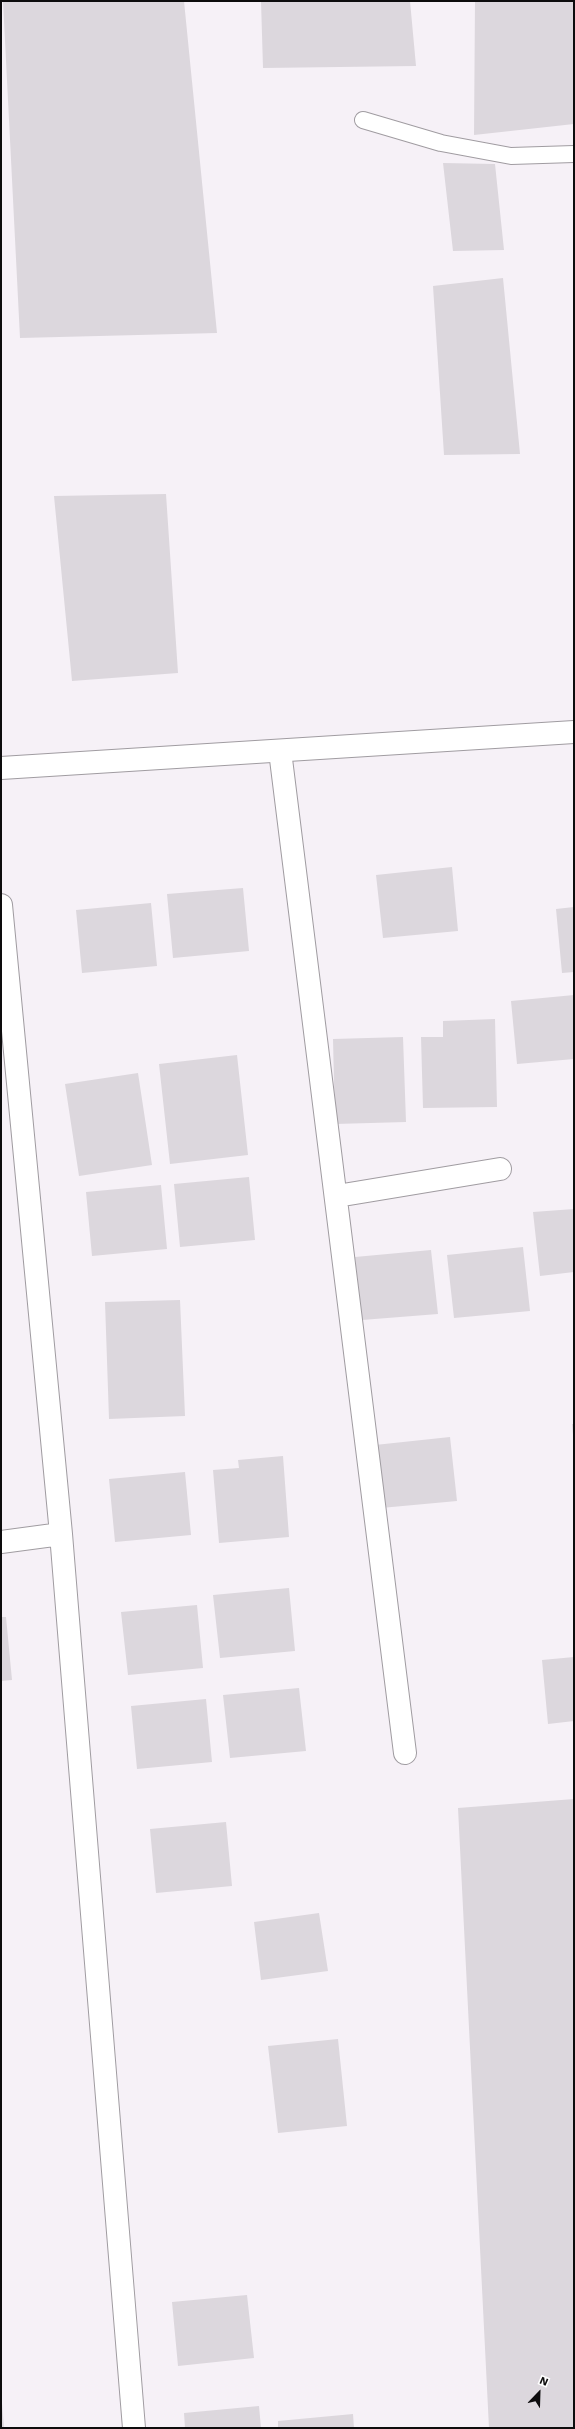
<!DOCTYPE html>
<style>
body{margin:0}
#map{position:relative;width:575px;height:2429px;overflow:hidden;background:#f6f1f7;font-family:"Work Sans",sans-serif}
canvas{display:block}
.frame{position:absolute;inset:0;border:2px solid #0d0c0d;pointer-events:none}
.north{position:absolute;left:519px;top:2373px;width:40px;height:40px;-webkit-text-stroke:3px #fff;paint-order:stroke;rotate:23deg;font-size:11px;font-weight:700;line-height:16px;text-align:center;color:#0d0c0d}
.north::after{content:'';display:block;margin:auto;width:14px;height:18px;background:#0d0c0d;clip-path:polygon(50% 0,100% 100%,50% 72%,0 100%)}
</style>
<div id="map">
<canvas width="575" height="2429"></canvas>
<div class="frame"></div>
<div class="north">N</div>
</div>
<script>
const c = document.querySelector('canvas').getContext('2d');
c.lineJoin = 'round';
function paint(path, color) { c.fillStyle = color; c.fill(path, 'evenodd'); }
const poly = rows => new Path2D(rows.map(r => 'M' + r).join(''));
function stroke(path, color, width, dash) { c.strokeStyle = color; c.lineWidth = width; c.lineCap = dash ? 'butt' : 'round'; c.setLineDash(dash || []); c.stroke(path); }
paint(poly([
 [3,1,184,1,217,333,20,338],
 [261,1,410,1,416,66,263,68],
 [475,1,574,1,574,124,474,135],
 [443,163,495,164,504,250,453,251],
 [503,278,520,454,444,455,433,286],
 [166,494,178,673,72,681,54,496],
 [452,867,458,931,383,938,376,875],
 [243,888,249,951,173,958,167,894],
 [151,903,157,966,82,973,76,910],
 [574,907,574,972,562,973,556,909],
 [574,995,574,1059,517,1064,511,1001],
 [495,1019,497,1107,423,1108,421,1037,443,1037,443,1021],
 [403,1037,406,1122,335,1124,333,1039],
 [237,1055,248,1155,170,1164,159,1064],
 [138,1073,152,1165,79,1176,65,1084],
 [249,1177,255,1240,180,1247,174,1184],
 [161,1185,167,1249,92,1256,86,1192],
 [574,1209,574,1272,540,1276,533,1212],
 [523,1247,530,1311,454,1318,447,1255],
 [431,1250,438,1314,362,1320,355,1257],
 [180,1300,185,1416,109,1419,105,1302],
 [572,1424,574,1424,574,1435,573,1435],
 [450,1437,457,1501,381,1508,375,1445],
 [283,1456,289,1537,219,1543,213,1470,239,1468,238,1460],
 [185,1472,191,1535,115,1542,109,1479],
 [289,1588,295,1651,220,1658,213,1595],
 [197,1605,203,1668,128,1675,121,1612],
 [1,1617,6,1617,12,1680,1,1681],
 [574,1657,574,1721,548,1724,542,1660],
 [299,1688,306,1751,230,1758,223,1695],
 [206,1699,212,1762,137,1769,131,1706],
 [574,1799,574,2428,489,2428,458,1808],
 [226,1822,232,1886,156,1893,150,1829],
 [319,1913,328,1971,261,1980,254,1922],
 [338,2039,347,2126,278,2133,268,2046],
 [247,2295,254,2358,178,2366,172,2302],
 [1,2403,2,2403,4,2428,1,2428],
 [259,2406,261,2428,185,2428,184,2413],
 [353,2414,354,2428,278,2428,278,2421]
]), '#dcd7dd');
const lane = poly([
 [363,120,441,143,511,156,574,154]
]);
const street = poly([
 [280,751,405,1753],
 [1,905,61,1534,134,2428],
 [337,1196,500,1169],
 [1,1542,61,1534]
]);
const secondary = poly([
 [1,768,574,732]
]);
stroke(lane, '#a09ca1', 18);
stroke(street, '#a09ca1', 24);
stroke(secondary, '#a09ca1', 24);
stroke(lane, '#fff', 16);
stroke(street, '#fff', 22);
stroke(secondary, '#fff', 22);
</script>
